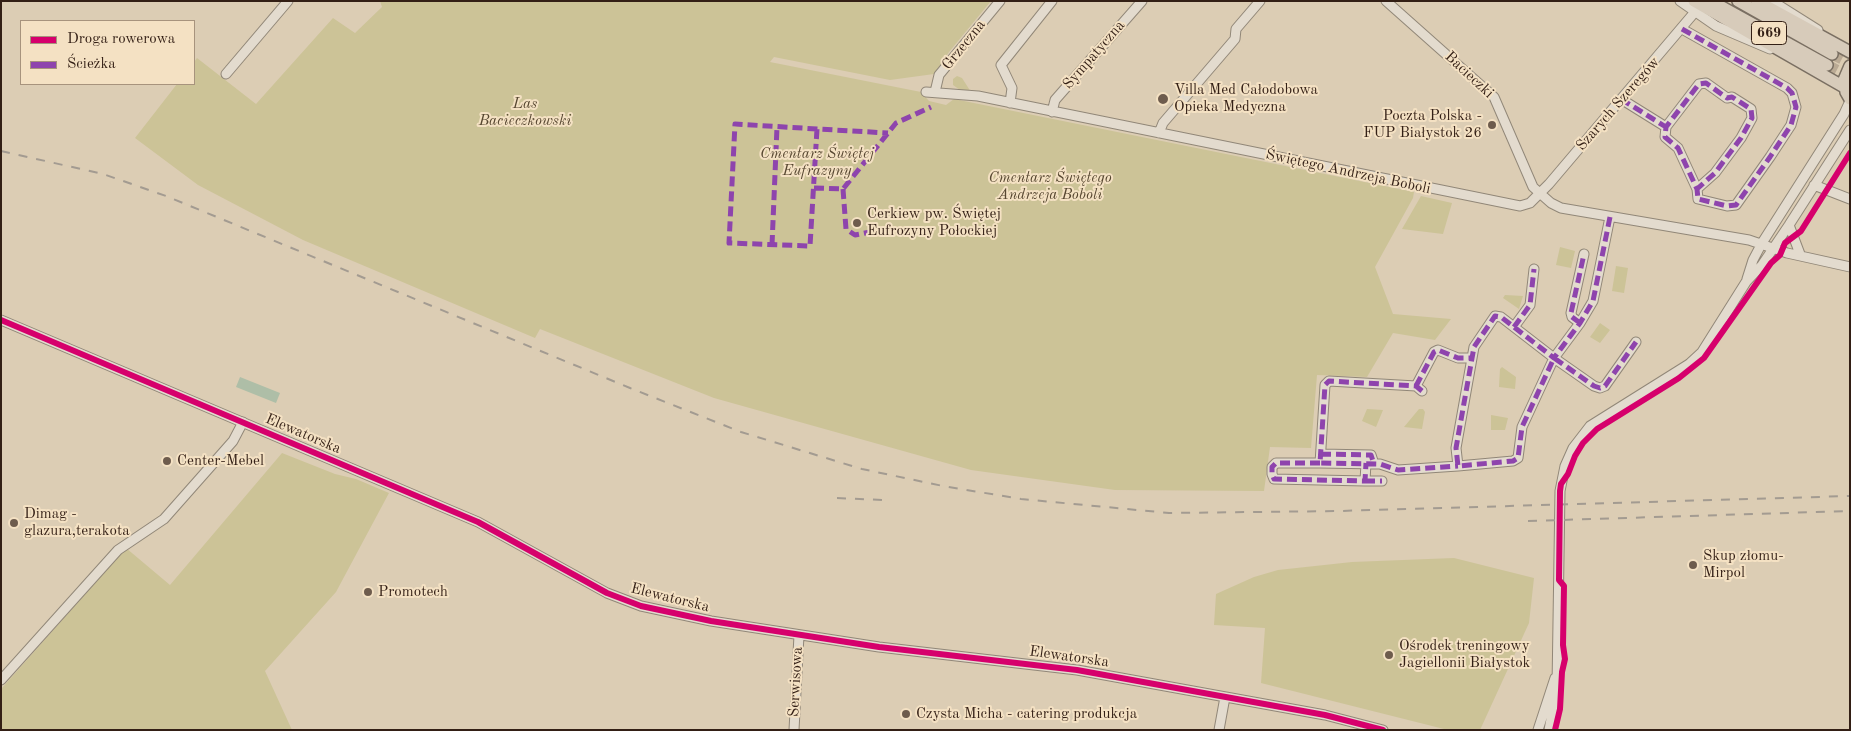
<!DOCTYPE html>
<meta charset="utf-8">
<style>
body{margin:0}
#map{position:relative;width:1851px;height:731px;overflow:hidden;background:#dccdb4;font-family:"Old Standard TT",serif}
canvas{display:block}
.frame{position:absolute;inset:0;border:2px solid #331f15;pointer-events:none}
.legend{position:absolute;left:20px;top:20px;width:175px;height:65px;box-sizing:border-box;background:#f4e1c3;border:1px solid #a7937d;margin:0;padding:6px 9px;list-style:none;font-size:15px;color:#331f15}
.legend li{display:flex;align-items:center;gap:10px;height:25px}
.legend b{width:25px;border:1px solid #a7937d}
</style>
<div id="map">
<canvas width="1851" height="731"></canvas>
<div class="frame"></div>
<ul class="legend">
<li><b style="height:6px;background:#d6006c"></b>Droga rowerowa</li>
<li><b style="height:6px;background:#8e44ad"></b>Ścieżka</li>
</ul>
</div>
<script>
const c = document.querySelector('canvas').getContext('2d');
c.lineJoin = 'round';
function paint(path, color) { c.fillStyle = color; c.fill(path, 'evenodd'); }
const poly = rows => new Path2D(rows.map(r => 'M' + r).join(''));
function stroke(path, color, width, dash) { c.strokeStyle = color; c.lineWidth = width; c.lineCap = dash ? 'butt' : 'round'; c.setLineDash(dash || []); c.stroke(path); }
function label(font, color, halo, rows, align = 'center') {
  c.font = font + ' "Old Standard TT",serif'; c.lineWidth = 4; c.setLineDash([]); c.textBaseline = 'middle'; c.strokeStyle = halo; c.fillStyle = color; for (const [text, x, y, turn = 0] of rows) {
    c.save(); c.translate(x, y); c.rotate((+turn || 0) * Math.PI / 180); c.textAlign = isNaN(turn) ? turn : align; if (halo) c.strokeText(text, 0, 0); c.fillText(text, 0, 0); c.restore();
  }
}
paint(poly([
 [380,1,991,1,949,52,934,74,890,80,774,57,770,62,921,92,929,101,946,105,954,99,1414,192,1413,198,1375,267,1393,314,1451,319,1435,340,1393,333,1367,377,1317,375,1311,448,1270,447,1264,491,1115,490,971,470,714,398,540,329,535,338,303,240,198,185,135,138,177,84,194,84,194,62,197,58,256,104,333,18,355,33,382,7],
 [957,76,962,78,971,92,960,90,953,85,953,79],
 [1421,196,1452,203,1443,234,1402,229],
 [1560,247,1575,251,1571,268,1556,265],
 [1616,266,1628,268,1624,293,1612,291],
 [1505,295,1523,296,1519,309,1503,298],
 [1600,323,1610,330,1600,343,1590,337],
 [1502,367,1516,377,1515,389,1499,387,1500,369],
 [1367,409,1383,410,1376,427,1362,421],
 [1419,409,1423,409,1425,412,1422,429,1404,427],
 [1491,415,1508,418,1505,430,1491,430],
 [282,453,335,474,356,479,389,493,336,592,265,671,292,730,1,730,2,688,126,548,170,585],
 [1454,558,1534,578,1529,623,1480,730,1448,730,1261,683,1265,628,1214,625,1216,594,1254,577,1278,570,1352,562]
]), '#ccc397');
paint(poly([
 [240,377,280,393,276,403,236,387]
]), '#aebea7');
stroke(poly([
 [1832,54,1850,63],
 [1827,65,1850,77]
]), '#baaa94', 11, [11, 5.5]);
const minor = poly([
 [1386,1,1494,97,1533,187,1551,203,1561,208,1749,240,1787,253,1850,267],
 [1680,1,1716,26,1770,49],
 [1772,1,1818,30],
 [1682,29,1787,88,1792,93,1796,107,1791,125,1770,157,1736,205,1727,206,1698,199,1697,189,1678,148,1665,137,1666,127,1699,84,1706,83,1727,98,1732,97,1751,109,1752,118,1741,138,1715,173,1697,189],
 [226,74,288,1],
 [926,92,978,96,1520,206,1530,203,1549,184,1694,13],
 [935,92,939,75,1000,1],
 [1621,99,1666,127],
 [1010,103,1012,88,1001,65,1052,1],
 [1052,112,1055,100,1142,1],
 [1159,133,1163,123,1235,39,1236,29,1260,1],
 [1814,185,1850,199],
 [1610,217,1593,301,1580,323,1554,358,1501,317,1495,316,1474,347,1456,448,1458,466,1513,461,1518,458,1522,427,1554,358,1594,386,1600,388,1605,386,1636,342],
 [1789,225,1800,254],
 [1747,279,1753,260,1762,243,1844,114,1850,101],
 [1,320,478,522,607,593,641,606,711,621,879,647,1077,670,1325,715,1383,730],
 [1580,323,1572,317,1571,313,1584,254],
 [1514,327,1530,305,1534,269],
 [1416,386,1434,352,1438,350,1458,358,1470,358],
 [1422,391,1416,386,1329,381,1325,385,1320,463,1380,464,1398,470,1458,466],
 [1321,454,1371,455,1374,464],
 [1320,463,1276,463,1272,467,1272,474,1274,479,1365,481,1366,463],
 [1365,481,1382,481],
 [1,680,118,550,164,519,233,441,243,422],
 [794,730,799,635],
 [1219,730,1225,697],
 [1538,730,1555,678],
 [1549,730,1557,687,1560,491,1565,466,1573,448,1590,426,1689,364,1702,352,1746,282,1762,265,1789,225,1850,130]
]);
const major = poly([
 [1694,1,1844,87],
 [1711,1,1827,65],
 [1738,1,1832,54],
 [1757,1,1850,52],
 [1850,66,1844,80,1846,92,1850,99]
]);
stroke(minor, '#918778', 11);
stroke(major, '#7a6f62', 14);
stroke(minor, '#e3dbce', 9);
stroke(major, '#d7cbba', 11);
stroke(poly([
 [1,151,103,174,166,196,630,388,741,432,862,469,943,486,1021,499,1169,513,1339,511,1850,496],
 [837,498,882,500],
 [1528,521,1850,511]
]), '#a39b91', 2, [9, 9]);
stroke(poly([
 [1682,29,1787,88,1792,93,1796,107,1791,125,1770,157,1736,205,1727,206,1698,199,1697,189,1678,148,1665,137,1666,127,1699,84,1706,83,1727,98,1732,97,1751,109,1752,118,1741,138,1715,173,1697,189],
 [1621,99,1666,127],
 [817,129,810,246,729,243,735,124,817,129,888,133],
 [814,188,843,189,896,123,931,107],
 [843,189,846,229,855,235,870,232],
 [1610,217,1593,301,1580,323,1554,358,1501,317,1495,316,1474,347,1456,448,1458,466,1513,461,1518,458,1522,427,1554,358,1594,386,1600,388,1605,386,1636,342],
 [772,245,777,127],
 [1580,323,1572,317,1571,313,1584,254],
 [1514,327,1530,305,1534,269],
 [1416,386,1434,352,1438,350,1458,358,1470,358],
 [1422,391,1416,386,1329,381,1325,385,1320,463,1380,464,1398,470,1458,466],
 [1321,454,1371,455,1374,464],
 [1320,463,1276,463,1272,467,1272,474,1274,479,1365,481,1366,463],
 [1365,481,1382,481]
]), '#8e44ad', 5, [10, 5]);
stroke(poly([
 [1,320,478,522,607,593,641,606,711,621,879,647,1077,670,1325,715,1383,730],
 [1555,730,1560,709,1562,672,1565,659,1563,645,1564,586,1559,580,1560,491,1561,484,1568,474,1575,456,1583,443,1597,429,1679,378,1704,358,1771,263,1780,255,1785,243,1801,231,1850,153]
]), '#d6006c', 6);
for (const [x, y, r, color] of [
 [1163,99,6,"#6e5c4d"],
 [1492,125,5,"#6e5c4d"],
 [857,223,5,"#6e5c4d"],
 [167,461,5,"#6e5c4d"],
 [14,523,5,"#6e5c4d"],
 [1693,565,5,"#6e5c4d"],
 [368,592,5,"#6e5c4d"],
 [1389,655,5,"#6e5c4d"],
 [906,714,5,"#6e5c4d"]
]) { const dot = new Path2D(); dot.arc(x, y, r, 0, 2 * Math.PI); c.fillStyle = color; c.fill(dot); stroke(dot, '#f4e1c3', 2); }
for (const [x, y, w] of [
 [1769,33,35]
]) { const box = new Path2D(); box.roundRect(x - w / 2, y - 11.5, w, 23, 4); c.fillStyle = '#f4e1c3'; c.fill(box); stroke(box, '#331f15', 1); }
label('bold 14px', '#331f15', null, [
 ["669",1769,33]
]);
label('15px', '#331f15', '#f4e1c3', [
 ["Grzeczna",964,45,-51],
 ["Sympatyczna",1094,55,-49],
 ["Bacieczki",1469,75,43],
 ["Szarych Szeregów",1618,104,-49],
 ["Świętego Andrzeja Boboli",1348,172,12],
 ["Elewatorska",303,434,23],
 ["Elewatorska",670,598,14],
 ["Elewatorska",1069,657,8],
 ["Serwisowa",796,682,-87]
]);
label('15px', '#331f15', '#f4e1c3', [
 ["Villa Med Całodobowa",1174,90],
 ["Opieka Medyczna",1174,107],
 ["Poczta Polska -",1482,116,"right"],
 ["FUP Białystok 26",1482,133,"right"],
 ["Cerkiew pw. Świętej",867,214],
 ["Eufrozyny Połockiej",867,231],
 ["Center-Mebel",177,461],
 ["Dimag -",24,514],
 ["glazura,terakota",24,531],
 ["Skup złomu-",1703,556],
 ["Mirpol",1703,573],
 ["Promotech",378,592],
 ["Ośrodek treningowy",1399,646],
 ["Jagiellonii Białystok",1399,663],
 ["Czysta Micha - catering produkcja",916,714]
], 'left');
label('italic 15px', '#564630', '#f4e1c3', [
 ["Las",525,104],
 ["Bacieczkowski",525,121],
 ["Cmentarz Świętej",817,154],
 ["Eufrazyny",817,171],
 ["Cmentarz Świętego",1050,178],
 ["Andrzeja Boboli",1050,195]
]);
</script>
